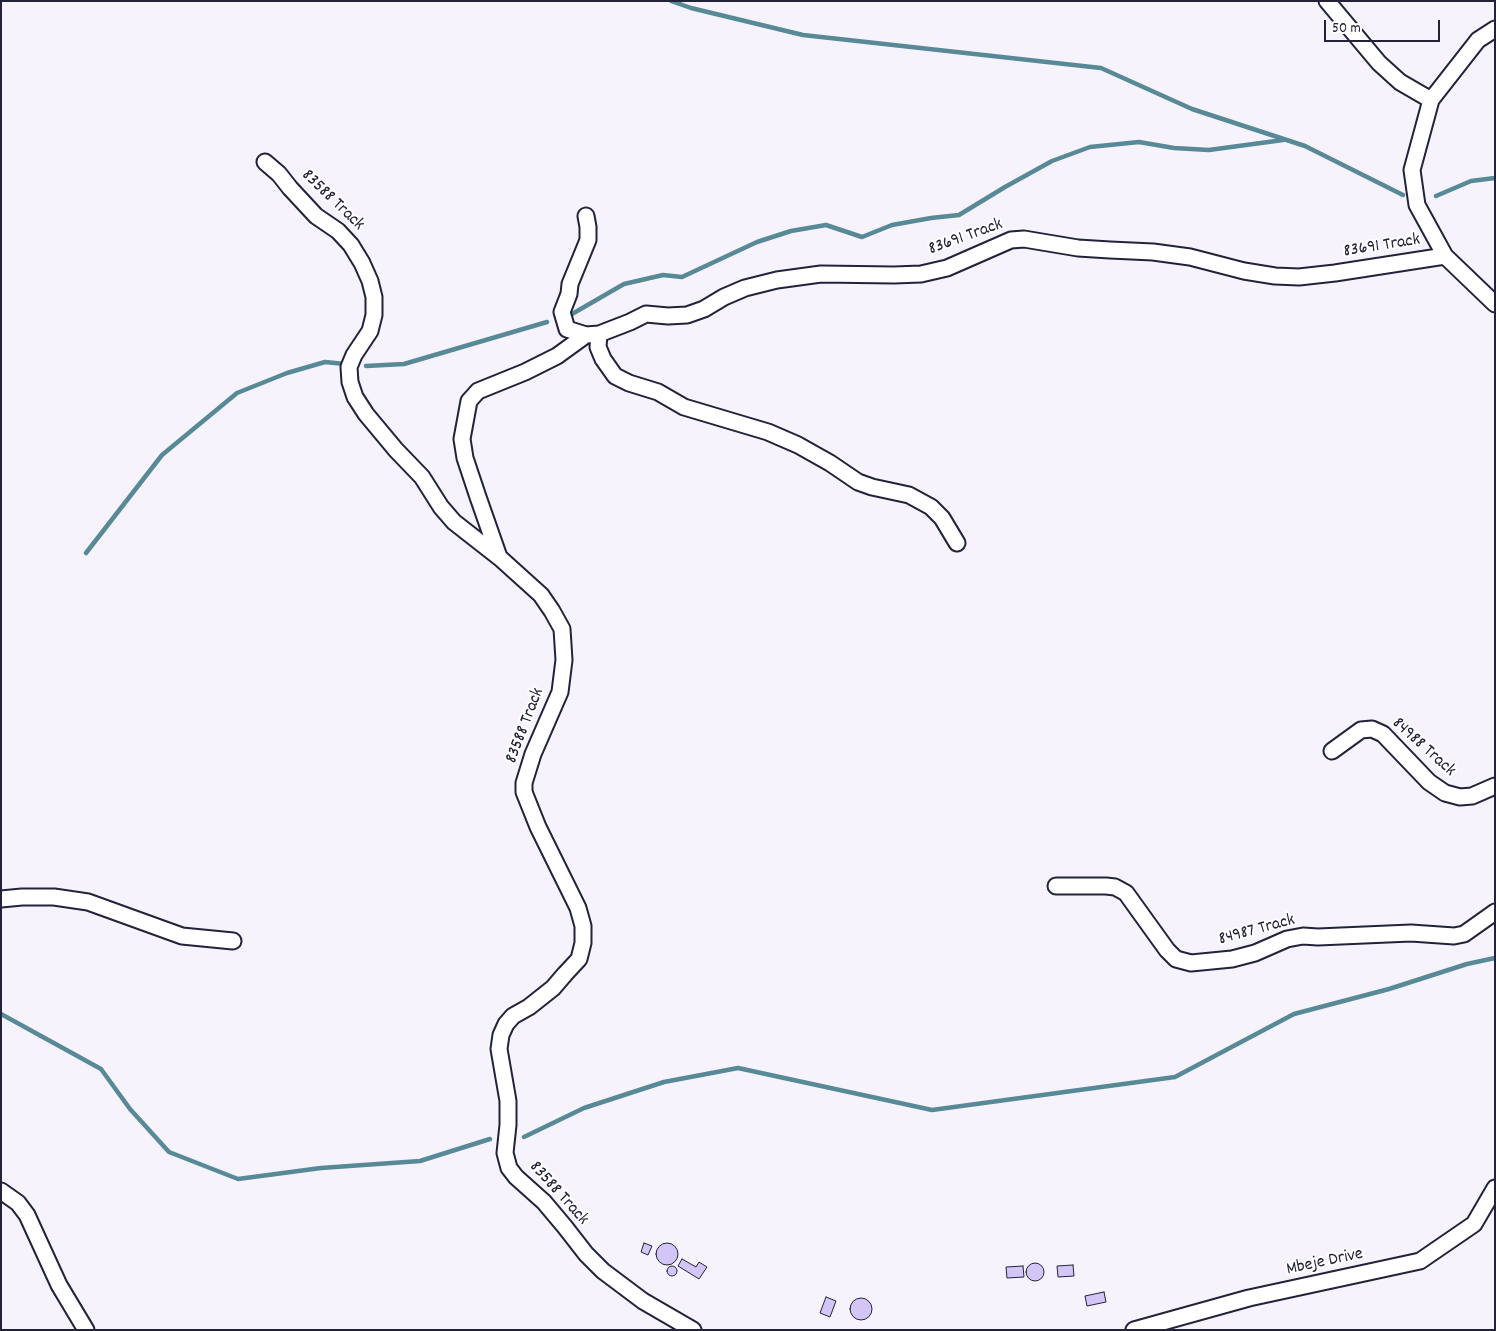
<!DOCTYPE html>
<style>
body{margin:0}
#map{position:relative;width:1496px;height:1331px;overflow:hidden;background:#f6f3fd;font-family:Dekko,sans-serif}
canvas{display:block}
.frame{position:absolute;inset:0;border:2px solid #22223b;pointer-events:none}
.scale{position:absolute;left:1324px;top:20px;width:116px;height:22px;box-sizing:border-box;border:2px solid #22223b;border-top:0;padding-left:6px;font-size:15px;line-height:18px;white-space:nowrap;color:#22223b;-webkit-text-stroke:4px #fff;paint-order:stroke}
</style>
<div id="map">
<canvas width="1496" height="1331"></canvas>
<div class="frame"></div>
<div class="scale">50 m</div>
</div>
<script>
const c = document.querySelector('canvas').getContext('2d');
c.lineJoin = 'round';
const poly = rows => new Path2D(rows.map(r => 'M' + r).join(''));
function stroke(path, color, width, dash) { c.strokeStyle = color; c.lineWidth = width; c.lineCap = dash ? 'butt' : 'round'; c.setLineDash(dash || []); c.stroke(path); }
function paint(path, color) { c.fillStyle = color; c.fill(path, 'evenodd'); }
function label(font, color, halo, rows, align = 'center') {
  c.font = font + ' Dekko,sans-serif'; c.lineWidth = 4; c.setLineDash([]); c.textBaseline = 'middle'; c.strokeStyle = halo; c.fillStyle = color; for (const [text, x, y, turn = 0] of rows) {
    c.save(); c.translate(x, y); c.rotate((+turn || 0) * Math.PI / 180); c.textAlign = isNaN(turn) ? turn : align; if (halo) c.strokeText(text, 0, 0); c.fillText(text, 0, 0); c.restore();
  }
}
stroke(poly([
 [671,1,691,8,803,35,1101,68,1192,109,1305,146,1403,195],
 [1436,196,1471,181,1495,178],
 [572,314,624,284,663,275,682,277,757,242,791,231,826,225,862,237,892,225,931,218,959,215,1005,187,1052,161,1090,147,1139,142,1174,148,1209,150,1283,140],
 [366,366,404,364,547,322],
 [86,553,162,455,237,393,287,373,325,362,345,364],
 [1,1014,101,1069,130,1109,169,1152,238,1179,321,1168,420,1161,490,1139],
 [524,1137,584,1108,664,1082,738,1068,932,1110,1175,1077,1294,1014,1389,989,1467,964,1495,958]
]), '#588996', 4.5);
const building = poly([
 '656 1254a11 11 0 1 1 22 0a11 11 0 1 1-22 0Z',
 [644,1243,652,1246,648,1255,641,1252,644,1243],
 [682,1259,696,1267,699,1262,707,1267,699,1279,678,1266,682,1259],
 '1026 1272a9 9 0 1 1 18 0a9 9 0 1 1-18 0Z',
 [1073,1265,1074,1276,1058,1277,1057,1266,1073,1265],
 [1023,1266,1024,1277,1007,1278,1006,1267,1023,1266],
 '667 1271a5 5 0 1 1 10 0a5 5 0 1 1-10 0Z',
 [1104,1292,1106,1302,1087,1306,1085,1296,1104,1292],
 [826,1297,836,1301,830,1317,820,1313,826,1297],
 '850 1309a11 11 0 1 1 22 0a11 11 0 1 1-22 0Z'
]);
paint(building, '#d4c5f7');
stroke(building, '#22223b', 1);
const minor = poly([
 [1327,1,1379,63,1400,82,1431,100],
 [1495,29,1478,40,1431,100,1412,170,1417,205,1445,256,1495,304],
 [265,162,279,174,290,188,316,216,338,231,351,245,362,263,370,281,374,297,374,315,370,331,354,355,349,367,350,382,355,397,366,414,396,450,422,477,441,507,454,522,500,558,541,595,552,611,562,629,564,660,560,692,533,754,524,783,524,792,538,827,578,908,583,926,583,943,579,959,565,974,553,988,529,1007,513,1016,506,1024,501,1035,499,1049,508,1101,508,1125,505,1153,509,1168,516,1177,544,1202,565,1227,586,1254,603,1271,643,1301,693,1330],
 [586,216,588,227,588,240,570,284,569,294,562,312,567,329,586,335,599,334,630,322,646,314,668,316,687,315,704,309,724,297,745,288,777,280,821,274,894,275,921,274,947,268,1011,240,1024,239,1078,248,1110,250,1153,252,1190,257,1244,271,1275,276,1299,277,1335,273,1445,256],
 [599,334,598,347,603,359,615,376,629,383,658,392,684,407,768,432,798,445,830,463,858,482,872,487,909,495,931,507,942,518,957,543],
 [499,557,478,497,465,458,462,439,469,401,478,391,525,372,557,356,586,335],
 [1332,751,1361,730,1372,729,1383,734,1429,782,1445,793,1460,797,1472,796,1495,786],
 [1056,886,1106,886,1115,887,1126,893,1167,950,1176,959,1191,963,1232,959,1255,953,1287,939,1303,936,1318,937,1411,933,1454,936,1464,934,1495,912],
 [1,899,22,897,54,897,88,902,182,936,233,941],
 [1,1191,18,1203,27,1215,59,1285,86,1330],
 [1134,1330,1249,1298,1420,1261,1474,1224,1495,1188]
]);
stroke(minor, '#22223b', 19);
stroke(minor, '#fff', 15);
label('18px', '#22223b', '#fff', [
 ["83588 Track",332,201,44],
 ["83691 Track",966,238,-20],
 ["83691 Track",1382,247,-9],
 ["83588 Track",526,726,-69],
 ["84988 Track",1423,748,42],
 ["84987 Track",1257,931,-15],
 ["83588 Track",558,1194,48],
 ["Mbeje Drive",1325,1263,-12]
]);
</script>
